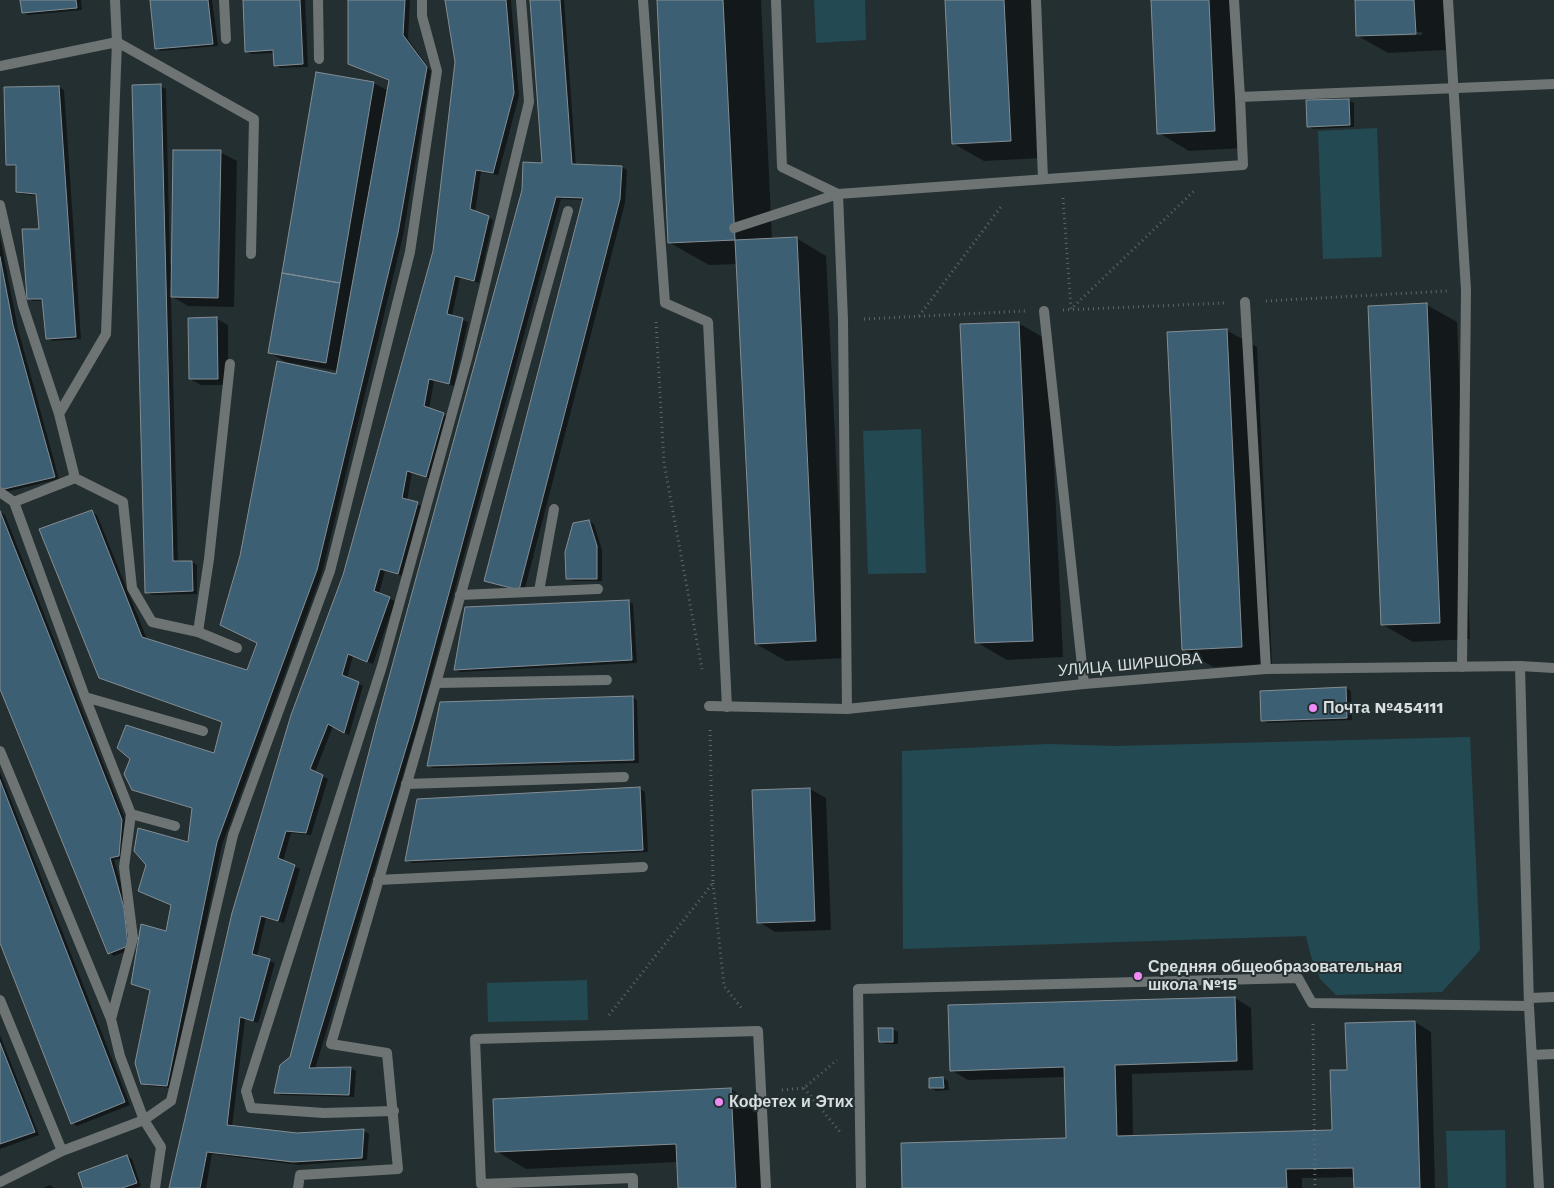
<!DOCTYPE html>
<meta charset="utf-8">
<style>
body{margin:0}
canvas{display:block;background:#242f31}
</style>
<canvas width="1554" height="1188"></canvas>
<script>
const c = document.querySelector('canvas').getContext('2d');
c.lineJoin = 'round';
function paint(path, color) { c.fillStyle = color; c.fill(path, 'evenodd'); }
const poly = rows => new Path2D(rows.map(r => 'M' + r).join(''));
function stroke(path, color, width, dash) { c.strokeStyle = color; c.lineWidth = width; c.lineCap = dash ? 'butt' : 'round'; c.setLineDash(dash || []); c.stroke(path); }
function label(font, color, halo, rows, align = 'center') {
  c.font = font + ' "Work Sans",sans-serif'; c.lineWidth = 4; c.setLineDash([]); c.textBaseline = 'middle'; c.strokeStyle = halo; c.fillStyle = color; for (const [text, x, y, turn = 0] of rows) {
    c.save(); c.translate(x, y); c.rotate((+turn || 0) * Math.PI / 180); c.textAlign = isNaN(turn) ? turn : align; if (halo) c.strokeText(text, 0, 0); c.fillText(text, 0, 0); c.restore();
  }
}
paint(poly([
 [814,0,865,0,866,40,816,43],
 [1377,128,1382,257,1323,259,1318,131],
 [921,429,926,573,868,574,863,431],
 [1470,737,1480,950,1442,992,1336,995,1320,979,1311,956,1306,936,903,949,902,751,1048,744,1115,746],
 [587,980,588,1020,488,1022,487,983],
 [1505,1130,1506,1188,1448,1188,1446,1131]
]), '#234952');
paint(poly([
 [22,0,81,0,82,10,28,15,23,12],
 [151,0,212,0,218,46,161,51,156,48],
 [244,0,305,0,308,67,280,68,275,65,274,53,251,54,246,51],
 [349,0,410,0,408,39,431,71,403,236,322,573,222,845,172,1088,148,1086,142,1083,151,990,133,983,167,933,189,843,193,809,139,792,215,755,223,723,100,678,92,512,97,515,147,639,248,671,338,371,286,362,270,353,374,83,388,91,390,80,349,64],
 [446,0,511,0,519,96,498,175,481,172,475,212,493,220,479,283,460,278,452,316,468,322,454,386,434,381,429,409,448,417,431,479,412,472,407,501,422,506,403,576,385,571,379,594,395,601,373,664,353,656,347,678,363,686,349,735,333,726,315,772,328,779,311,835,291,833,283,861,300,869,284,923,266,918,257,956,275,963,258,1023,245,1019,232,1127,297,1134,364,1131,369,1134,367,1160,299,1165,212,1154,206,1188,170,1188,434,252,456,62],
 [531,0,564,0,576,166,622,167,627,170,625,203,524,592,485,581,584,200,561,199,418,725,315,1069,351,1068,356,1071,354,1097,281,1095,276,1092,291,1058,543,164],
 [658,0,761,0,772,240,796,238,826,256,846,658,786,661,756,644,737,264,709,265,670,243],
 [947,0,1033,0,1041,158,984,161,954,144],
 [1153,0,1238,0,1245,148,1189,151,1159,133],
 [1356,0,1443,0,1446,50,1388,53,1358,36],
 [1422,32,1422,35,1385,36,1385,34],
 [160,86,166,89,170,265,172,265,220,152,237,161,234,307,188,306,171,296,178,562,192,562,197,565,197,594,152,595,146,592],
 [59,87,64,90,81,339,53,341,48,338,44,301,33,301,28,298,40,230,38,196,22,194,17,191,17,167,7,164],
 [1348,100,1354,103,1354,127,1313,129,1308,126],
 [0,236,18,329,59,479,6,492,0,488],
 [1427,305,1457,322,1470,639,1413,642,1383,625],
 [217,319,228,325,228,385,201,385,190,379],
 [1018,323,1048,340,1063,657,1007,660,976,642],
 [1226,330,1257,347,1272,664,1213,667,1183,649],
 [0,512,5,515,127,824,124,858,114,860,129,911,132,949,114,956,109,953,0,686],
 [589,521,594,524,602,550,602,581,573,581,567,578],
 [628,601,633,604,637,663,460,672,455,669],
 [1346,688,1351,691,1352,720,1267,723,1262,720],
 [632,697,637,700,639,763,433,768,428,765],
 [0,772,130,1105,77,1126,72,1123,0,939],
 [640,789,645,792,648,852,412,863,407,861],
 [810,789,826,798,831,930,775,932,759,922],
 [1235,998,1251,1008,1253,1070,1132,1074,1133,1137,1334,1131,1348,1071,1415,1022,1431,1032,1435,1188,1355,1188,1355,1177,1302,1178,1302,1188,904,1188,1068,1140,1066,1077,968,1080,951,1070],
 [893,1029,898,1032,898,1044,885,1044,880,1041],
 [0,1035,39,1135,0,1149],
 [943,1078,948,1081,949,1090,936,1091,931,1088],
 [731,1089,761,1107,764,1188,679,1188,678,1162,526,1169,496,1151],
 [127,1156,132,1159,141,1186,135,1188,84,1188],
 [50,1185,54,1188,43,1188]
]), '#0007');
const building = poly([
 [20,0,76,0,77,8,22,13,20,0],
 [150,0,208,0,213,44,155,49,150,0],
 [243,0,300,0,303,64,274,66,273,50,245,52,243,0],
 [348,0,405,0,403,35,427,67,398,233,317,570,217,842,167,1086,141,1084,135,1063,150,990,131,984,141,924,166,931,171,905,138,891,146,865,134,851,138,828,188,842,192,808,132,790,124,774,130,759,117,748,126,725,214,753,222,722,99,678,39,529,92,510,142,637,247,670,257,643,220,625,240,556,277,361,336,374,389,80,348,64,348,0],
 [445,0,506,0,514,93,493,173,476,170,470,209,489,216,474,281,455,276,447,314,463,318,449,384,429,379,424,406,444,413,426,477,407,471,402,498,418,502,398,574,380,569,374,591,390,597,367,662,348,654,342,675,359,682,344,733,328,724,310,769,323,775,306,833,286,831,278,858,295,865,278,921,261,916,252,954,270,959,253,1021,240,1017,227,1125,297,1133,364,1129,362,1158,293,1162,207,1152,200,1188,169,1188,232,913,291,715,343,575,433,251,455,62,445,0],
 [530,0,560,0,572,164,622,166,620,199,519,590,484,581,583,198,556,197,414,722,309,1068,351,1067,349,1095,274,1093,280,1065,290,1057,376,725,522,190,523,162,542,163,530,0],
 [657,0,723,0,735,240,668,243,657,0],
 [945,0,1004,0,1011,141,952,144,945,0],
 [1151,0,1209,0,1215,131,1157,134,1151,0],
 [1355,0,1414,0,1416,34,1356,36,1355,0],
 [316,72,374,82,340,283,282,273,316,72],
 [161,84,173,561,192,561,193,591,145,593,132,85,161,84],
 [59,86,76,337,46,339,42,299,27,299,22,229,39,229,36,194,16,192,16,165,6,165,4,87,59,86],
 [1349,99,1350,125,1307,127,1306,100,1349,99],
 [173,150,221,150,218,298,171,297,173,150],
 [797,237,816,641,755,644,735,240,797,237],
 [0,257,13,325,55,477,0,490,0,257],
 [282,273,340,283,326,363,268,353,282,273],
 [1427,303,1440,623,1381,625,1368,306,1427,303],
 [217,317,218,379,189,379,188,318,217,317],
 [1019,322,1033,641,975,643,960,324,1019,322],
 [1227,329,1242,647,1182,650,1167,332,1227,329],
 [0,511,122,820,119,856,110,858,124,908,128,946,108,954,0,689,0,511],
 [589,520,597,546,597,579,566,579,565,552,573,523,589,520],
 [629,600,632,660,454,670,465,607,629,600],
 [1346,687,1347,718,1261,721,1260,691,1346,687],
 [633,696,634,760,427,766,440,702,633,696],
 [0,780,125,1102,71,1124,0,943,0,780],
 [640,787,643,850,405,861,417,799,640,787],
 [810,788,815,921,757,923,752,790,810,788],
 [1235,997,1237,1061,1115,1065,1117,1136,1332,1130,1330,1070,1347,1070,1345,1023,1415,1021,1420,1188,1354,1188,1353,1168,1286,1169,1287,1188,902,1188,901,1143,1066,1138,1064,1067,950,1071,948,1005,1235,997],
 [878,1028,893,1028,893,1042,879,1042,878,1028],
 [0,1043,35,1132,0,1144,0,1043],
 [943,1077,944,1088,929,1088,929,1078,943,1077],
 [731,1088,736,1188,678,1188,676,1144,495,1152,493,1099,731,1088],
 [127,1155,137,1183,122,1188,83,1188,78,1173,127,1155]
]);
paint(building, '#3d5f73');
stroke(building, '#838d94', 1);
stroke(poly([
 [1063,198,1071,309,1195,190],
 [1266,301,1447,291],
 [1063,310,1225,303],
 [919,316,1003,204],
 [864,319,1025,311],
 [656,322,664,463,702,669],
 [713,883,724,986,743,1010],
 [609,1015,713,883,710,727],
 [1313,1024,1315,1188],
 [804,1088,840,1132],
 [782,1090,804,1088,837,1060]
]), '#5d6769', 3, [1, 4]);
stroke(poly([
 [224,0,226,39],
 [318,0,319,59],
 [643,0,665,303,708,322,727,707],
 [776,0,782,167,838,194,843,320,847,709],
 [1036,0,1043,179],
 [1234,0,1240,97],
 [1448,0,1466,290,1462,667],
 [0,66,117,42,254,119,251,254],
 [0,205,23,306,59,414,75,478],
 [734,228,838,194,1243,165,1240,97,1554,84],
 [1245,302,1266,669],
 [1044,311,1084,684],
 [59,414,106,334,117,42],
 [0,492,14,502,85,697,131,814,124,867,133,938,111,1019],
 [14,502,75,478,123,502,132,588,152,622,198,632,237,648],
 [539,591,554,509],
 [460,595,598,589],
 [198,632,209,559,230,364],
 [1520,666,1529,1006,1539,1188],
 [436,683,607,680],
 [85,697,203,731],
 [0,751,111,1019,120,1056,144,1120,161,1147,155,1188],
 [406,784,624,777],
 [131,814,175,826],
 [378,880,643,867],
 [1530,998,1554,997],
 [0,1000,62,1151],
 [1532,1055,1554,1054],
 [394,1111,324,1113,251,1108,246,1091,382,666,467,359,529,102,521,0],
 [0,1182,62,1151,144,1120,171,1101,233,835,330,571,410,252,437,71,422,16,422,0],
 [298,1188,300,1175,398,1169,387,1053,331,1044,436,683,568,211],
 [633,1188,633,1178,481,1184,475,1039,758,1031,766,1188],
 [861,1188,858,989,1298,978,1312,1003,1529,1006]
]), '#6e7473', 10);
stroke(poly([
 [115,0,117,42],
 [709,706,847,709,1084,684,1266,669,1520,666,1554,668]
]), '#6e7473', 10);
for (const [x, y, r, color] of [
 [1313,708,5,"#f08bf5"],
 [1138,976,5,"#f08bf5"],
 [719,1102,5,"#f08bf5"]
]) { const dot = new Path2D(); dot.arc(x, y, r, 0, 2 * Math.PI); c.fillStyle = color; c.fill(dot); stroke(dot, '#242f31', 2); }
label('16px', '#d9dfe1', '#242f31', [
 ["УЛИЦА ШИРШОВА",1130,665,-5]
]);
label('bold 16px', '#d9dfe1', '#242f31', [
 ["Почта №454111",1323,708],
 ["Средняя общеобразовательная",1148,967],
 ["школа №15",1148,985],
 ["Кофетех и Этих",729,1102]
], 'left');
</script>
